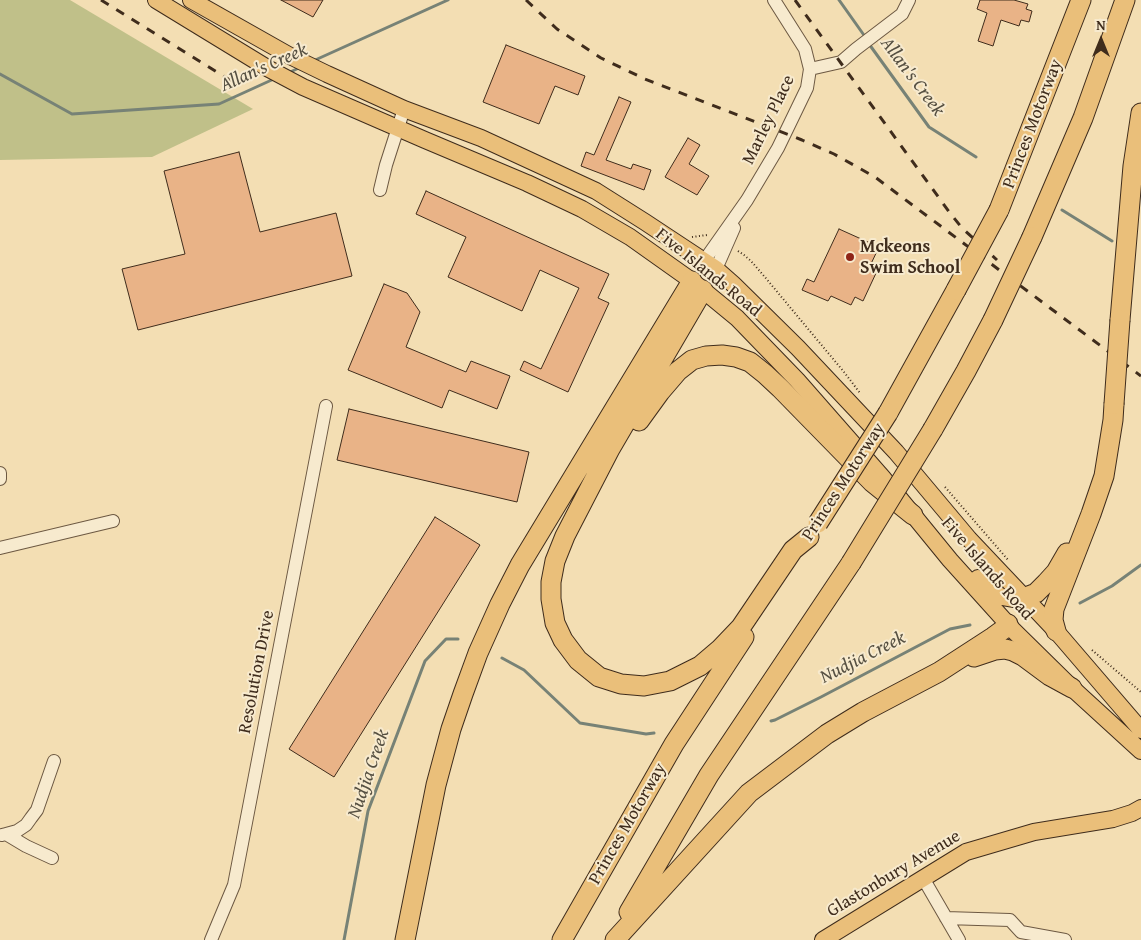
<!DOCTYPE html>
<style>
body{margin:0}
#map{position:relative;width:1141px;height:940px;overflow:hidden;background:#f3deb3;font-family:"Gentium Book Plus",serif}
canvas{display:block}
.north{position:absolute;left:1076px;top:15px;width:50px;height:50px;-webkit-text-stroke:4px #f7eace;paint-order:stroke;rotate:0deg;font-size:14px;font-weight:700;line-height:20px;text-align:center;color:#3f2c1c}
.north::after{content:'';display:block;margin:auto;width:18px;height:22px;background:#3f2c1c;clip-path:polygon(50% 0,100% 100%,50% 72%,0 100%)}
</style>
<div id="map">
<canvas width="1141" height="940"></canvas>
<div class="north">N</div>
</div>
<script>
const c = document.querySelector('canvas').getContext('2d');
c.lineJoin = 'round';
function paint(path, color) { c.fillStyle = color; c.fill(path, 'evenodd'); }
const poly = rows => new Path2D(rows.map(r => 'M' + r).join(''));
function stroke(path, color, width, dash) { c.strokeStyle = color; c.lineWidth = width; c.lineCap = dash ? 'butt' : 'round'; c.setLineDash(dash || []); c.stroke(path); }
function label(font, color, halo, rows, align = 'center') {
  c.font = font + ' "Gentium Book Plus",serif'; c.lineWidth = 4; c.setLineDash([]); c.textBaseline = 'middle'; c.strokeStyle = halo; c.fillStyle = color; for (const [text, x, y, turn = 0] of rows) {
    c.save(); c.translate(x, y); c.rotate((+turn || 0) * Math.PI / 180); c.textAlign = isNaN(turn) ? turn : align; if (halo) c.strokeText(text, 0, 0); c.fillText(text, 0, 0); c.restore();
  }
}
paint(poly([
 [0,0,70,0,253,109,152,157,0,160]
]), '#c0c089');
stroke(poly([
 [839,0,866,38],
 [869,44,929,127,976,157],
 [313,61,448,0],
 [288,73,301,67],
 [0,74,72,114,219,104,276,78],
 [1062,210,1112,241],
 [1080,603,1112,586,1141,565],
 [502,658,524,670,580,723,646,734,654,733],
 [771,721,775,720,821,697,950,629,970,625],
 [344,940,368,811,425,661,446,639,458,639]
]), '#778276', 3);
const building = poly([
 [281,0,323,0,313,17,281,0],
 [980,0,1014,0,1028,4,1026,9,1032,11,1029,22,1021,20,1019,26,1001,20,993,46,978,41,987,13,977,9,980,0],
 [506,45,585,76,578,95,555,86,539,124,483,102,506,45],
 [619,97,631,102,606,160,631,169,633,164,651,170,644,190,581,166,586,152,594,155,619,97],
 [688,138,700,145,689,164,709,176,697,195,665,177,688,138],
 [239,152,260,232,336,213,352,276,138,330,122,269,185,254,164,171,239,152],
 [426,191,609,274,598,298,609,303,568,392,520,370,524,361,541,369,579,288,540,270,522,311,448,277,466,237,416,214,426,191],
 [839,229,879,247,869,268,877,271,863,301,855,297,851,305,831,296,828,301,802,290,807,279,814,282,839,229],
 [384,284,407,293,420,312,406,347,466,372,471,361,510,376,497,409,449,390,442,408,348,370,384,284],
 [349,409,529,452,517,502,337,460,349,409],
 [435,517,480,545,334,777,289,749,435,517]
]);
paint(building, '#e9b387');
stroke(building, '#3f2c1c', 1);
const minor = poly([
 [810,69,841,62,856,49,902,14,909,0],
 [380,190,386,165,404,109],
 [704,261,747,200,778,148,807,88,810,69,805,49,774,0],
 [716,269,734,228],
 [0,473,0,479],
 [0,548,113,521],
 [6,834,17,831,26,825,31,818,37,810,54,761],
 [2,835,6,834,26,846,52,858],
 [923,878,959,940],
 [946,918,1010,920,1021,932,1065,940],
 [211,940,234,885,326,406]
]);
const major = poly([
 [156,0,269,69,303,87,425,140,527,183,582,209,630,237,692,281,737,318,797,380,883,478,950,560,1014,631,1072,688,1141,751],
 [191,0,292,57,327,74,404,109,481,138,596,191,645,222,716,269,733,284,798,348,896,452,969,539,1056,631,1141,730],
 [978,578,992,591,1002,597,1013,599,1023,598],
 [823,940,966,852,1034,832,1113,819,1132,813,1141,808]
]);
const highway = poly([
 [999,210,1081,0],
 [1032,237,1083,118,1125,0],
 [703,290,610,449,565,536,555,561,551,582,551,599,555,623,563,640,578,660,599,677,621,684,644,686,670,681,700,666,720,649,741,627,793,550,809,537],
 [1120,320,1133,166,1141,113],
 [888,413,956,290],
 [639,421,660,392,678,371,692,360,706,356,722,355,736,357,750,362,765,374,780,388,872,482,913,515],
 [933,429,966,371,993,320],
 [1023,598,1036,593,1046,583,1056,572,1067,553],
 [1056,631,1053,620,1054,609,1091,514,1104,476,1113,420,1114,404],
 [974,657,995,650,1005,649,1013,651,1023,656,1050,676,1072,688],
 [629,912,709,775,851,563],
 [405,940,436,785,451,729,463,694,478,653,500,604,520,565,692,281],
 [562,940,674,744,744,637],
 [615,940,749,793,827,734,863,712,939,672,993,637,1004,629,1008,624]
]);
stroke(minor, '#6c5842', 14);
stroke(major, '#3f2c1c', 18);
stroke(highway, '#3f2c1c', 21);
stroke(poly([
 [692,237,707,235],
 [738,251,744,255,751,261,764,276,844,372,860,393],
 [945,487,1009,561],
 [1092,650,1141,692]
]), '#3f2c1c', 2, [1, 2.5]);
stroke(minor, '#f7eace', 12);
stroke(major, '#eabf7a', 16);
stroke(highway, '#eabf7a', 19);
stroke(poly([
 [101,0,233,82],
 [526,0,557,29,601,58,645,79,802,140,834,154,875,177,1141,376],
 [795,0,950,213,962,228,997,260]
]), '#3f2c1c', 3, [9, 9]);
const highwayBridge = poly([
 [956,290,999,210],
 [993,320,1032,237],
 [1114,404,1120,320],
 [818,523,888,413],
 [851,563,933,429]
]);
stroke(highwayBridge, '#3f2c1c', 21, []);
stroke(highwayBridge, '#eabf7a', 19);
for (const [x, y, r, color] of [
 [850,257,5,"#8f2418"]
]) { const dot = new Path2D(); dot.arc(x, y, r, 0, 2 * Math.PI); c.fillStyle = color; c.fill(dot); stroke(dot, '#f7eace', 2); }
label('18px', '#3f2c1c', '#f7eace', [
 ["Marley Place",769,120,-64],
 ["Princes Motorway",1033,124,-69],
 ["Five Islands Road",708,273,39],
 ["Princes Motorway",844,482,-57],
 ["Five Islands Road",987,569,49],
 ["Resolution Drive",257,672,-79],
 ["Princes Motorway",628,824,-60],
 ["Glastonbury Avenue",894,874,-31]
]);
label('bold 18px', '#3f2c1c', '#f7eace', [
 ["Mckeons",860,247],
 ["Swim School",860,268]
], 'left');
label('italic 19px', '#565042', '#f7eace', [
 ["Allan's Creek",264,68,-24],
 ["Allan's Creek",912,77,53],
 ["Nudjia Creek",863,658,-27],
 ["Nudjia Creek",369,774,-71]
]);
</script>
